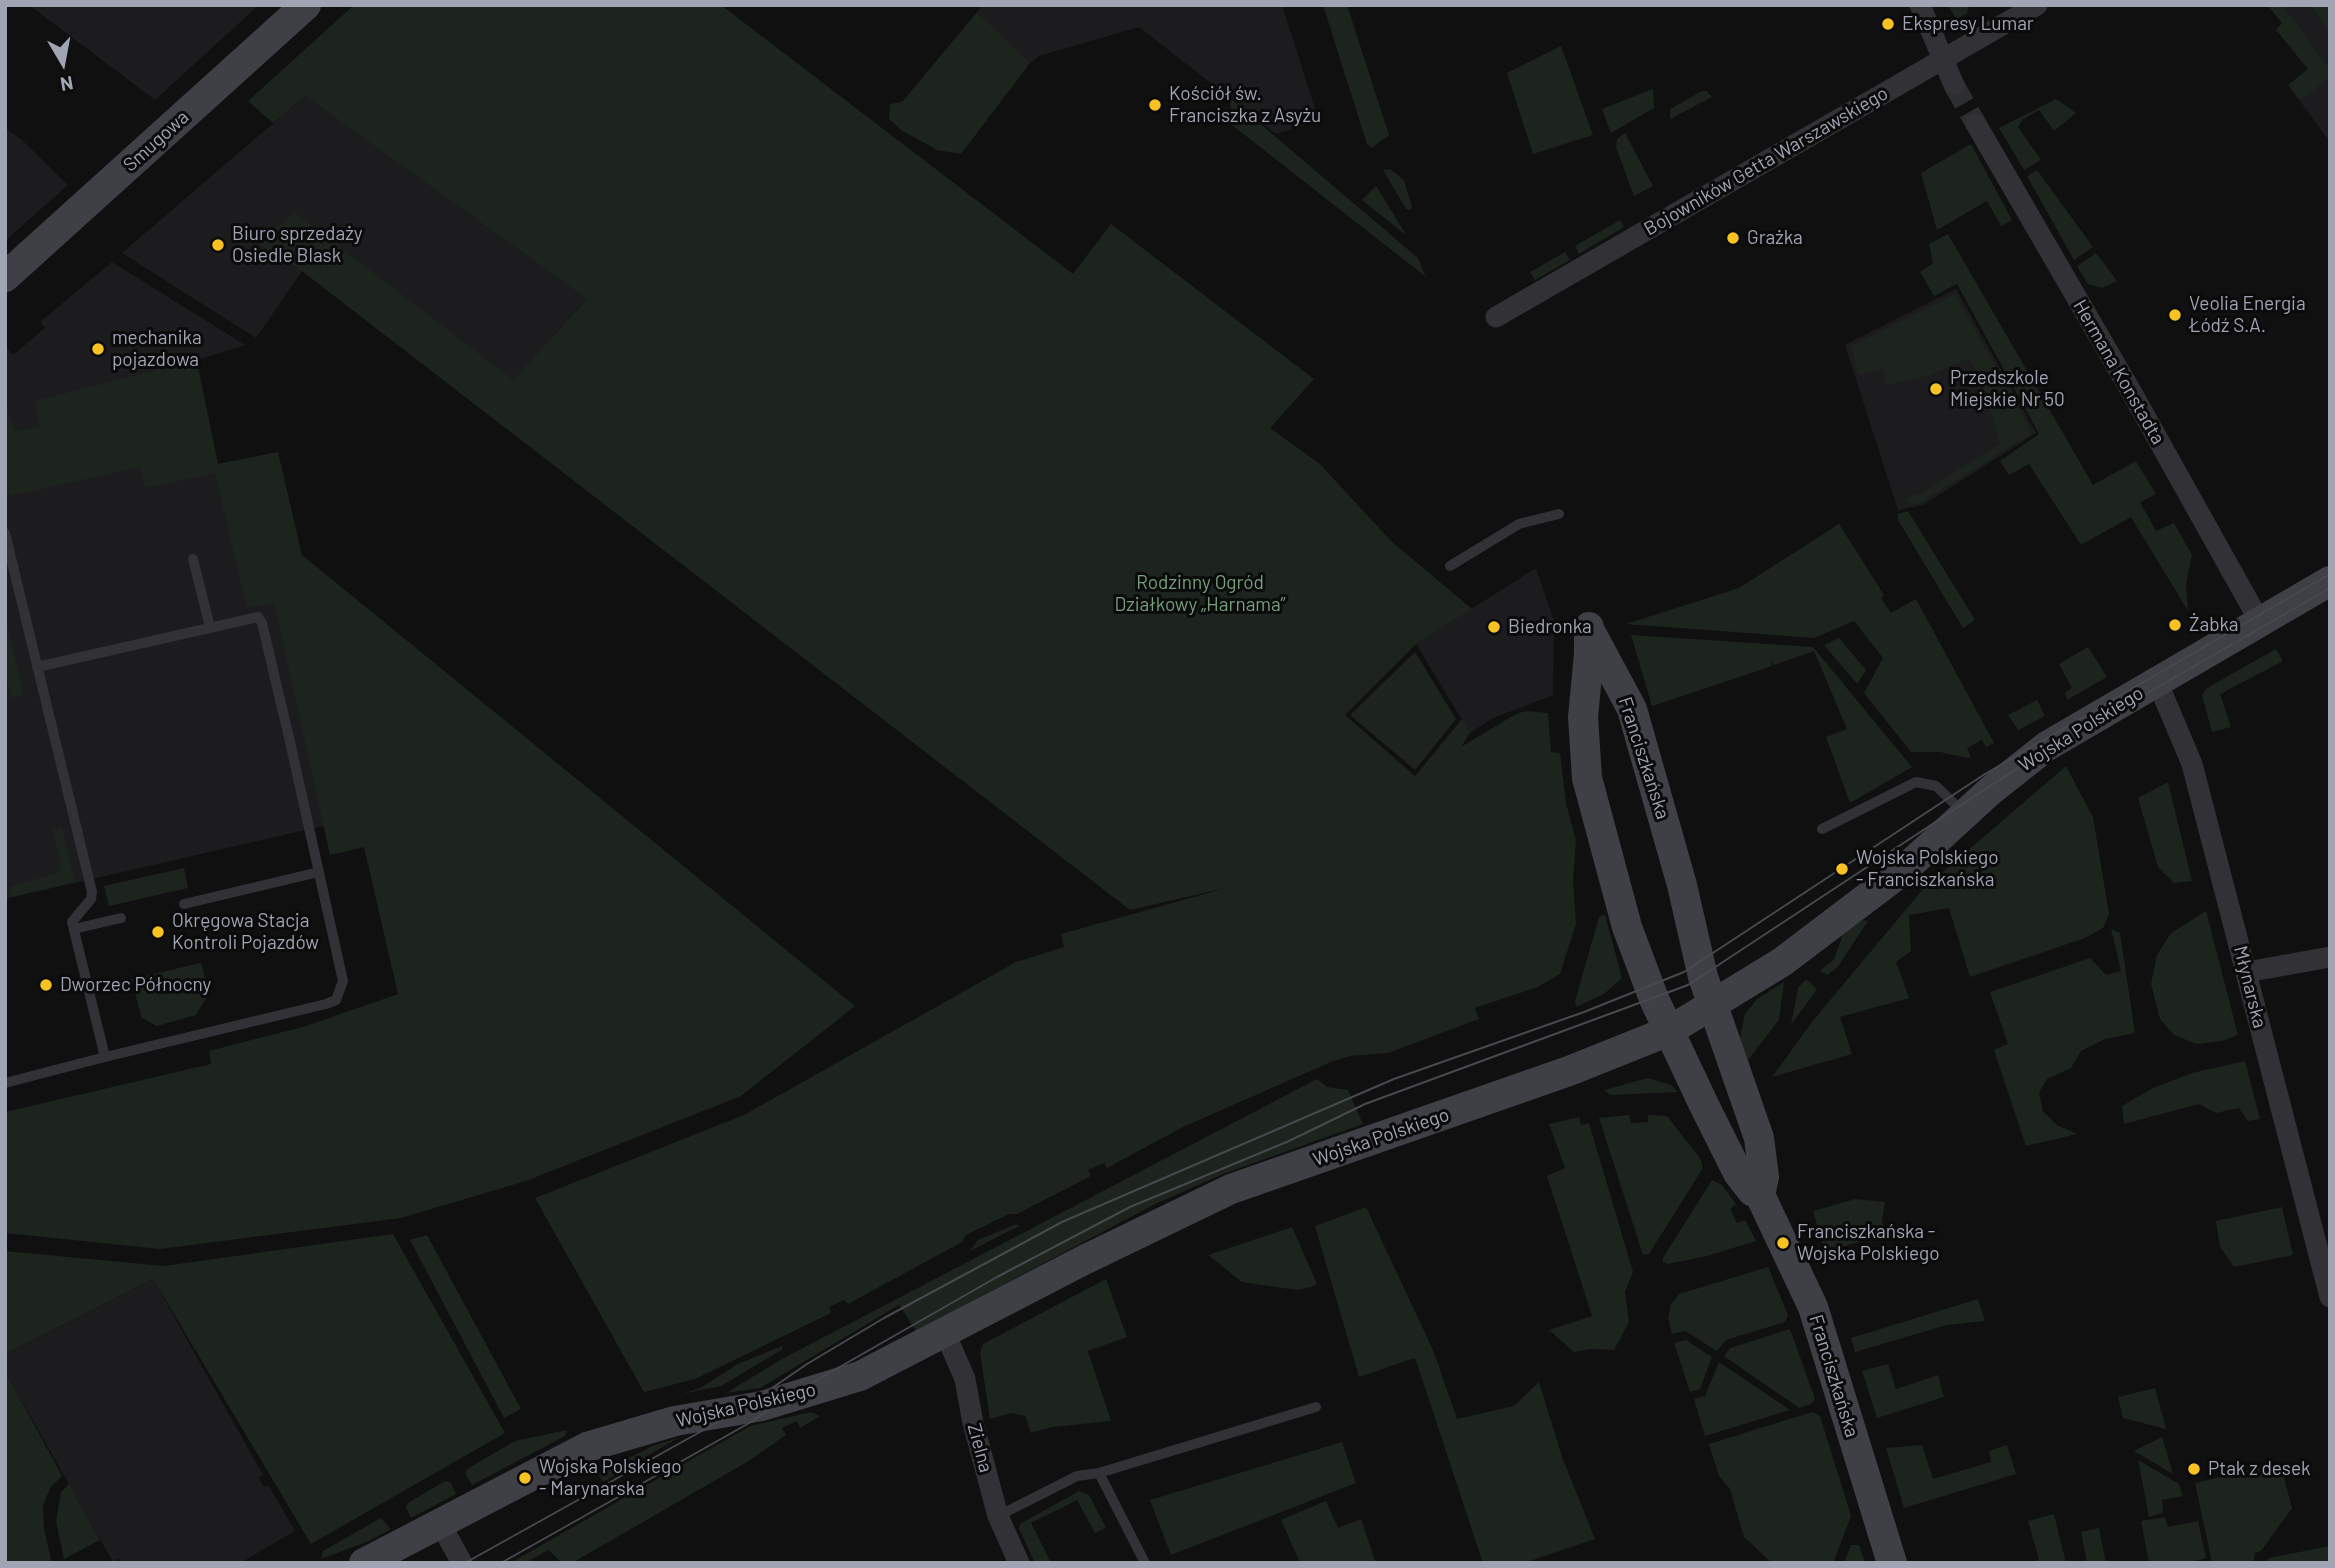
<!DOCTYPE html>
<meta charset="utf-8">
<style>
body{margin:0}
#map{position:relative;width:2335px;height:1568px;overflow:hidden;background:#101011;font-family:Barlow,sans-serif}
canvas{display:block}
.frame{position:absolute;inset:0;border:7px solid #a0a4b3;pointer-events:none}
.north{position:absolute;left:28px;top:28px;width:70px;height:70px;-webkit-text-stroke:5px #0b0b0c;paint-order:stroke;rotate:170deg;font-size:19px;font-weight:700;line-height:28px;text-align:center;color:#a0a4b3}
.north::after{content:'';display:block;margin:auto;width:24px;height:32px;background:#a0a4b3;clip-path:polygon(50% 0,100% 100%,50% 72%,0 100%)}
</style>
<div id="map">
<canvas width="2335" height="1568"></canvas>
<div class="frame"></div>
<div class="north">N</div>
</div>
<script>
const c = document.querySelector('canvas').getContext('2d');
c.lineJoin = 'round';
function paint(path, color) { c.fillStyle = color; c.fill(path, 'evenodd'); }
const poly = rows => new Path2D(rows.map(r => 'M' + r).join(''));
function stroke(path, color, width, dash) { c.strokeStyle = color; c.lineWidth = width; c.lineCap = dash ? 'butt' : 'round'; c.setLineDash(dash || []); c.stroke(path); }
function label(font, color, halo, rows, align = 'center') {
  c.font = font + ' Barlow,sans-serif'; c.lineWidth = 6; c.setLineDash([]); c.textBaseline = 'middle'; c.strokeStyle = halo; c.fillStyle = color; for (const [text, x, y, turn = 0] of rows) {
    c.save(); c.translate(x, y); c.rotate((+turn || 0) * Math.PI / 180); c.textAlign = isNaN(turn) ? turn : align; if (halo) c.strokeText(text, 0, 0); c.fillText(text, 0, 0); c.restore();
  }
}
paint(poly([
 [29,5,259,5,155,100],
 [983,5,1282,5,1319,121,1276,134,1139,27,1039,56,1029,64,977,12],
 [2283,5,2330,5,2330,69],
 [2330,78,2330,141,2329,141,2300,101],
 [305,96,587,299,513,380,481,409,302,271,256,338,122,253],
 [5,128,23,141,68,185,5,241],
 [112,262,245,345,197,360,218,464,278,600,327,825,5,899,5,351,8,349,13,355,45,328,40,322],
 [1956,289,2036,433,1923,505,1898,510,1845,345],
 [1536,568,1554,621,1553,695,1491,719,1470,733,1416,644],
 [153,1279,263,1475,259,1478,264,1487,269,1486,295,1531,240,1563,122,1563,119,1558,113,1562,5,1371,5,1354]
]), '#1c1c1e');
paint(poly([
 [354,5,721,5,1073,274,1111,224,1314,379,1270,428,1320,464,1391,541,1472,609,1416,644,1345,715,1415,776,1462,719,1470,733,1461,747,1516,714,1526,711,1548,713,1551,752,1560,753,1566,803,1576,841,1573,880,1576,924,1560,974,1538,987,1475,1008,1479,1019,1388,1053,1350,1056,1331,1062,1183,1127,1107,1168,1104,1163,1088,1170,1091,1176,1017,1214,1009,1214,966,1235,962,1242,848,1304,844,1300,829,1307,831,1313,695,1379,644,1392,535,1198,744,1115,1016,962,1064,947,1061,934,1226,888,1130,910,302,271,260,245,294,212,513,380,587,299,305,96,273,123,248,101],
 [1323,5,1347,5,1389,135,1372,148,1367,144],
 [1948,5,1969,5,1967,14,1956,19],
 [2267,5,2283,5,2330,69,2330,78,2300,101,2288,85,2308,69,2276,30,2282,23],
 [2310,5,2330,5,2330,32],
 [977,12,1030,63,961,154,937,150,901,130,889,119,890,104,902,102],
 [1561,46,1593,135,1533,154,1507,73],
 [1653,89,1654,108,1611,133,1602,109],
 [1702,91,1707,91,1712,97,1670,119,1670,109],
 [1230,98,1418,258,1426,277,1232,125],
 [2056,99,2076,113,2054,131,2039,110,2022,120,2018,127,2041,160,2024,170,1999,128],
 [1625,133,1653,186,1634,196,1616,147,1617,139],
 [1971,144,2012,220,2001,226,1987,201,1937,230,1921,173],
 [1390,169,1404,180,1412,207,1410,210,1406,209,1383,170],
 [2037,170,2093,247,2074,260,2027,176],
 [1376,186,1407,236,1362,200],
 [1620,220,1624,227,1579,254,1575,246],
 [1948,234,2093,485,2136,461,2156,494,2140,502,2156,531,2174,523,2192,555,2186,584,2188,611,2131,517,2081,545,2029,464,2009,475,2000,461,2039,434,1957,284,1934,296,1920,272,1933,263,1929,244],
 [1565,252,1570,260,1535,280,1530,272],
 [2096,253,2117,281,2102,288,2088,284,2077,266],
 [1955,294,2032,433,1921,502,1911,505,1904,498,1921,493,2000,444,1983,385,1969,358,1931,375,1886,385,1883,369,1858,375,1851,346],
 [196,360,218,464,278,452,302,555,855,1006,741,1096,526,1181,401,1218,160,1249,5,1233,5,1112,211,1064,209,1051,306,1026,398,994,364,847,330,855,274,602,247,608,215,473,145,488,140,467,11,496,5,488,5,403,15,432,40,426,35,401],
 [1908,511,1975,620,1963,628,1898,520,1898,514],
 [1839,524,1884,595,1881,598,1891,613,1916,599,1994,743,1986,747,1982,740,1967,748,1971,757,1967,758,1940,752,1911,752,1864,693,1883,658,1854,621,1814,638,1626,624,1739,588],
 [5,617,24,695,12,698,5,672],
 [1631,635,1813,647,1912,767,1850,803,1826,737,1847,729,1814,651,1774,665,1771,660,1772,666,1652,706],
 [1839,638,1866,670,1857,684,1824,645],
 [2088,647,2107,677,2067,700,2065,693,2072,688,2059,664],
 [2276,649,2283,661,2220,694,2231,727,2212,732,2202,695,2207,688],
 [1415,652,1456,719,1415,770,1350,715],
 [2037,700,2045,716,2018,730,2008,715],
 [2066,766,2093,817,2109,914,2103,928,2085,938,1970,977,1949,908,1909,915,1911,951,1896,962,1909,998,1840,1017,1852,1054,1772,1077,1812,1022,1923,889],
 [2168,782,2192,881,2174,883,2158,867,2138,798],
 [62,828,75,882,12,897,9,887,58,873,61,864,53,830],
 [184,868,188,888,109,906,104,886],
 [2206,911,2238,1035,2222,1041,2197,1044,2174,1035,2160,1019,2151,984,2157,955,2171,933],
 [1605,915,1622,978,1604,994,1576,1007,1575,1001,1599,917],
 [1863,920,1868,921,1837,968,1827,975,1820,971,1834,959,1843,934],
 [2111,929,2120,933,2135,1033,2105,1039,2081,1051,2071,1068,2047,1079,2039,1093,2043,1111,2057,1125,2077,1134,2026,1146,1994,1050,2008,1044,1990,992,2090,958,2106,975,2121,971],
 [201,963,209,993,196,1015,157,1026,142,1018,131,979],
 [1806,979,1817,989,1791,1025,1798,988],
 [1784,982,1779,1020,1748,1060,1740,1038,1745,1014,1757,999],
 [2245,1061,2260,1119,2248,1121,2239,1108,2216,1113,2199,1104,2124,1124,2122,1106,2153,1088,2192,1073],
 [1648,1078,1671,1085,1678,1092,1610,1095,1604,1090],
 [1317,1079,1327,1087,1348,1090,1363,1124,1223,1174,1155,1204,916,1331,899,1305,760,1388,726,1393,782,1359],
 [1629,1115,1631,1123,1648,1122,1648,1115,1667,1116,1700,1158,1703,1168,1649,1254,1643,1255,1599,1118],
 [1579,1117,1581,1125,1589,1123,1633,1272,1625,1292,1629,1322,1614,1350,1590,1349,1574,1352,1549,1330,1592,1316,1547,1176,1565,1168,1549,1124],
 [1712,1180,1722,1185,1736,1204,1730,1209,1737,1223,1745,1220,1756,1241,1707,1256,1668,1264,1663,1262,1663,1258],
 [1855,1199,1885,1202,1882,1221,1886,1234,1825,1252,1813,1211],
 [1366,1207,1433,1350,1457,1419,1514,1406,1539,1382,1562,1457,1595,1539,1524,1563,1483,1563,1415,1358,1359,1377,1315,1226],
 [2282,1207,2293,1255,2234,1267,2220,1247,2216,1221],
 [1016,1224,1019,1226,970,1251,978,1240],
 [1292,1227,1317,1284,1311,1287,1297,1290,1242,1282,1208,1255],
 [393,1234,505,1433,311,1544,153,1279,5,1354,5,1251,164,1266],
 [427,1235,521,1409,504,1418,410,1240],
 [1768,1267,1788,1315,1785,1322,1726,1340,1717,1351,1685,1331,1672,1334,1668,1318,1671,1304,1679,1294],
 [1106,1279,1127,1337,1088,1351,1111,1421,1052,1427,1031,1433,1025,1416,1012,1413,990,1419,980,1353,983,1344],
 [1978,1299,1985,1321,1947,1325,1855,1352,1851,1338],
 [1790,1329,1815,1399,1811,1404,1799,1408,1724,1356,1730,1348],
 [1686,1340,1712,1357,1700,1389,1690,1392,1674,1343],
 [782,1346,783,1349,721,1386,682,1394,700,1388,738,1364],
 [1719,1362,1790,1410,1705,1436,1694,1399,1705,1396],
 [1888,1364,1896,1389,1938,1375,1944,1397,1877,1418,1862,1371],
 [5,1371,62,1476,50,1488,43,1506,44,1529,52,1563,5,1563],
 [2155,1388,2166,1429,2123,1418,2118,1397],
 [811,1412,820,1416,800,1428,797,1421,782,1428,786,1435,747,1462,572,1563,562,1563,549,1550,525,1563,512,1562,750,1426],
 [1812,1412,1820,1416,1851,1516,1833,1563,1772,1563,1744,1537,1730,1489,1719,1476,1709,1444],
 [567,1430,565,1436,472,1485,465,1474,467,1469,515,1441],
 [2162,1437,2173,1474,2134,1451],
 [678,1438,603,1482,598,1474,652,1446],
 [1342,1442,1356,1483,1171,1555,1150,1500],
 [1922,1445,1933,1479,1991,1462,1989,1451,2007,1445,2016,1474,1904,1508,1886,1448],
 [2138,1460,2179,1484,2183,1496,2162,1500,2163,1513,2149,1517],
 [2280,1463,2292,1508,2261,1551,2255,1553,2253,1563,2212,1563,2195,1483],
 [445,1481,450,1482,456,1494,411,1518,406,1507,408,1503],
 [69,1484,100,1540,64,1559,56,1521,61,1492],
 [1079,1491,1089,1495,1106,1528,1095,1533,1077,1500,1031,1523,1051,1563,1035,1563,1019,1529,1020,1524],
 [1326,1501,1338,1528,1361,1519,1376,1563,1300,1563,1281,1520],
 [2054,1514,2066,1563,2029,1563,2039,1560,2028,1521],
 [2165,1517,2168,1527,2198,1521,2206,1558,2186,1563,2149,1563,2141,1521],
 [381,1518,391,1529,369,1541,321,1559,323,1551],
 [2099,1528,2106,1563,2087,1563,2081,1532],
 [1851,1545,1859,1545,1865,1563,1844,1563],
 [2330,1546,2330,1563,2266,1563,2269,1558]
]), '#1c241d');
stroke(poly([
 [1954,85,1976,124]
]), '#2d2e31', 21, [21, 10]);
stroke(poly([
 [5,533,92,892,91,899,72,922,105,1057,5,1083],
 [193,559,210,627],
 [1450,566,1519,524,1559,514],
 [37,667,258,617,262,623,290,742,343,981,336,1000,326,1004,105,1057],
 [1822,829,1916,782,1936,786,1963,812],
 [184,904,319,872],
 [74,929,121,918],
 [1099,1473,1316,1407],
 [998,1516,1077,1476,1099,1473,1145,1563]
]), '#313136', 10);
stroke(poly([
 [1920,5,1954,85],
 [1976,124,2132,393,2260,622],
 [1496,317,2037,5],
 [2157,681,2192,764,2330,1297],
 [2247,972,2330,957],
 [945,1333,965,1379,973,1423,998,1516,1019,1563],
 [440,1523,462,1563]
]), '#313136', 21);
stroke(poly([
 [5,277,306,5],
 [1589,627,1589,654,1583,717,1587,778,1627,927,1654,999,1704,1105,1738,1173,1752,1191,1760,1195,1813,1307,1892,1563],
 [1590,631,1632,709,1682,885,1703,977,1759,1138,1764,1177,1760,1195],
 [364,1563,587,1447,675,1421,762,1406,860,1376,1084,1260,1231,1189,1569,1071,1669,1031,1782,962,1906,868,1990,791,2047,746,2330,581]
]), '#3f4046', 30);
stroke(poly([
 [465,1563,743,1408,807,1364,884,1318,1062,1222,1394,1079,1584,1012,1684,972,1985,774,2330,574],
 [501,1563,751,1422,789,1396,997,1277,1130,1207,1289,1141,1365,1104,1688,985,2019,767,2330,588]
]), '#48494f', 2);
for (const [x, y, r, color] of [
 [1888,24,7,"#f7c222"],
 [1155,105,7,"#f7c222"],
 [1733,238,7,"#f7c222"],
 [218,245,7,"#f7c222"],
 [2175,315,7,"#f7c222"],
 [98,349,7,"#f7c222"],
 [1936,389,7,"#f7c222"],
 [2175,625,7,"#f7c222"],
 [1494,627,7,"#f7c222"],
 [1842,869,7,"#f7c222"],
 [158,932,7,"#f7c222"],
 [46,985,7,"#f7c222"],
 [1783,1243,7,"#f7c222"],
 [2194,1469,7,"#f7c222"],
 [525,1478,7,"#f7c222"]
]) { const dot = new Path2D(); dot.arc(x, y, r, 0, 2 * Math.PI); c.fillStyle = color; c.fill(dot); stroke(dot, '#0b0b0c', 2.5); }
label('19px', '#a0a4b3', '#0b0b0c', [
 ["Ekspresy Lumar",1902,24],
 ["Kościół św.",1169,94],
 ["Franciszka z Asyżu",1169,116],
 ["Biuro sprzedaży",232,234],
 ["Osiedle Blask",232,256],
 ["Grażka",1747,238],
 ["Veolia Energia",2189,304],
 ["Łódź S.A.",2189,326],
 ["mechanika",112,338],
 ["pojazdowa",112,360],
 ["Przedszkole",1950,378],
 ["Miejskie Nr 50",1950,400],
 ["Żabka",2189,625],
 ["Biedronka",1508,627],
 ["Wojska Polskiego",1856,858],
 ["- Franciszkańska",1856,880],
 ["Okręgowa Stacja",172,921],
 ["Kontroli Pojazdów",172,943],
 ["Dworzec Północny",60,985],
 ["Franciszkańska -",1797,1232],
 ["Wojska Polskiego",1797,1254],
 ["Wojska Polskiego",539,1467],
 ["- Marynarska",539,1489],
 ["Ptak z desek",2208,1469]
], 'left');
label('19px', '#a0a4b3', '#0b0b0c', [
 ["Smugowa",156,141,-42],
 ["Bojowników Getta Warszawskiego",1766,161,-30],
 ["Hermana Konstadta",2119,372,60],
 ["Wojska Polskiego",2081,729,-32],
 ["Franciszkańska",1644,758,72],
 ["Młynarska",2250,987,76],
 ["Wojska Polskiego",1381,1137,-19],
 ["Franciszkańska",1834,1376,73],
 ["Wojska Polskiego",746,1405,-13],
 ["Zielna",980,1448,75]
]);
label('19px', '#769f7c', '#0b0b0c', [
 ["Rodzinny Ogród",1200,583],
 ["Działkowy „Harnama”",1200,605]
]);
</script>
